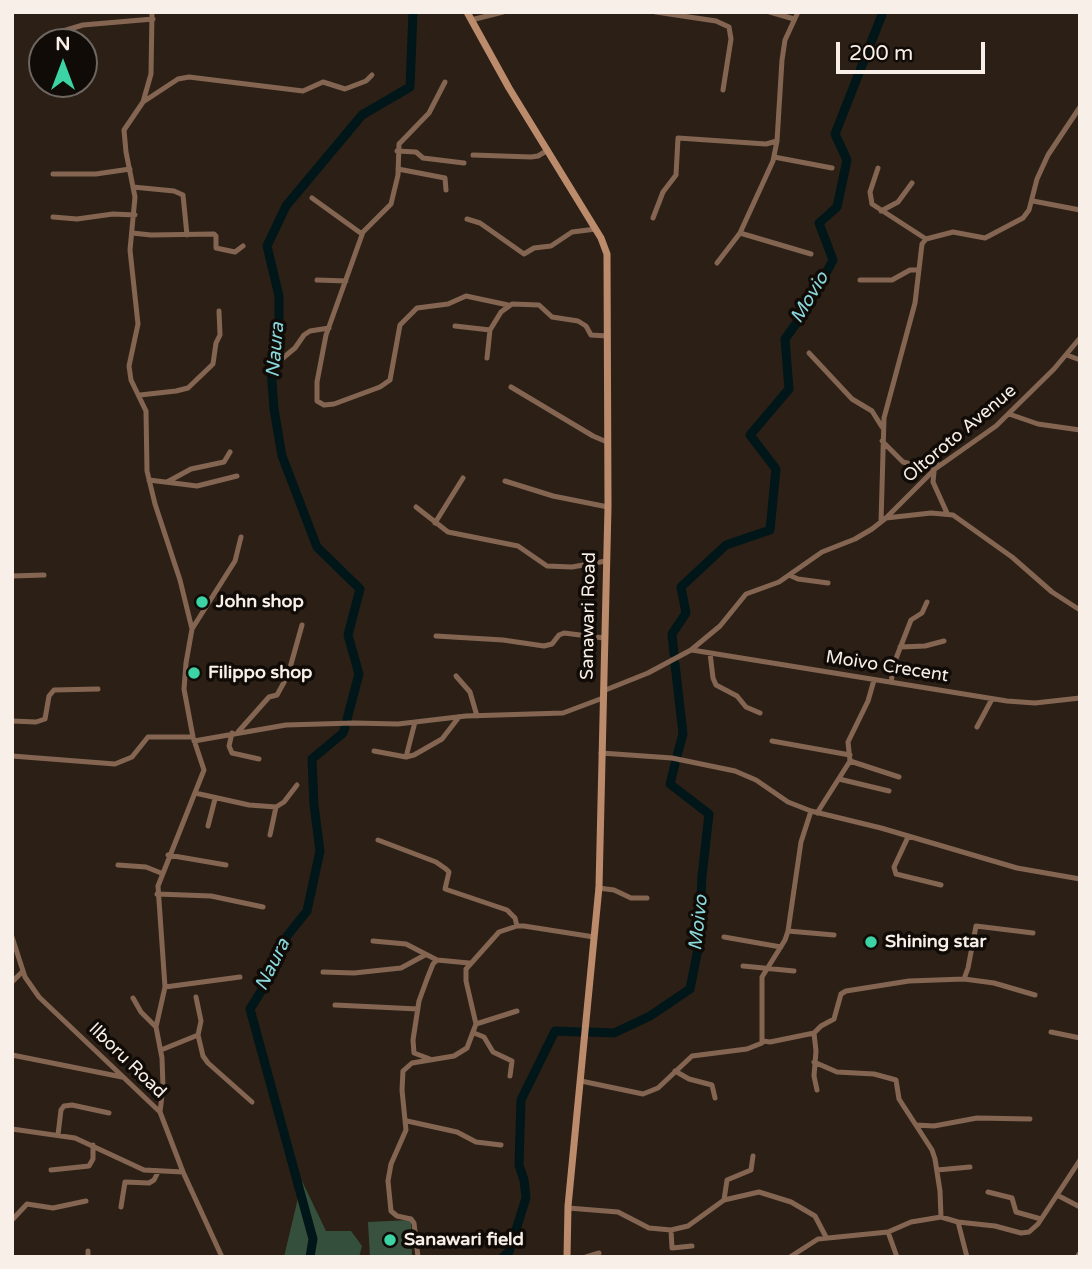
<!DOCTYPE html>
<style>
body{margin:0}
#map{position:relative;width:1092px;height:1269px;overflow:hidden;background:#2c2016;font-family:"Varela Round",sans-serif}
canvas{display:block}
.frame{position:absolute;inset:0;border:14px solid #f8efe8;pointer-events:none}
.north{position:absolute;left:28px;top:28px;width:70px;height:70px;box-sizing:border-box;background:#100b07;border:2px solid #6d6661;border-radius:50%;rotate:0deg;font-size:19px;font-weight:700;line-height:28px;text-align:center;color:#f8efe8}
.north::after{content:'';display:block;margin:auto;width:24px;height:32px;background:#3cd4a4;clip-path:polygon(50% 0,100% 100%,50% 72%,0 100%)}
.scale{position:absolute;left:836px;top:42px;width:149px;height:32px;box-sizing:border-box;border:4px solid #f8efe8;border-top:0;padding-left:9px;font-size:21px;line-height:24px;white-space:nowrap;color:#f8efe8;-webkit-text-stroke:5px #100b07;paint-order:stroke}
</style>
<div id="map">
<canvas width="1092" height="1269"></canvas>
<div class="frame"></div>
<div class="north">N</div>
<div class="scale">200 m</div>
</div>
<script>
const c = document.querySelector('canvas').getContext('2d');
c.lineJoin = 'round';
function paint(path, color) { c.fillStyle = color; c.fill(path, 'evenodd'); }
const poly = rows => new Path2D(rows.map(r => 'M' + r).join(''));
function stroke(path, color, width, dash) { c.strokeStyle = color; c.lineWidth = width; c.lineCap = dash ? 'butt' : 'round'; c.setLineDash(dash || []); c.stroke(path); }
function label(font, color, halo, rows, align = 'center') {
  c.font = font + ' "Varela Round",sans-serif'; c.lineWidth = 7; c.setLineDash([]); c.textBaseline = 'middle'; c.strokeStyle = halo; c.fillStyle = color; for (const [text, x, y, turn = 0] of rows) {
    c.save(); c.translate(x, y); c.rotate((+turn || 0) * Math.PI / 180); c.textAlign = isNaN(turn) ? turn : align; if (halo) c.strokeText(text, 0, 0); c.fillText(text, 0, 0); c.restore();
  }
}
paint(poly([
 [411,1220,412,1257,370,1257,368,1222]
]), '#39523f');
paint(poly([
 [302,1181,326,1231,351,1231,362,1246,359,1257,284,1257]
]), '#34503c');
stroke(poly([
 [674,654,672,634,686,613,681,587,726,545,770,530,776,469,750,435,789,389,785,339,808,307,833,260,819,223,837,207,847,160,835,134,883,12],
 [675,664,683,734,677,756],
 [347,719,359,674,348,635,360,589,317,547,282,456,274,409,271,368,279,333,279,296,267,246,286,206,362,115,410,87,413,12],
 [590,1032,614,1033,650,1016,690,989,699,944,702,876,709,814,670,784,675,764],
 [310,1257,313,1239,250,1009,275,969,287,936,307,911,320,851,314,805,312,759,343,733,345,727],
 [503,1257,509,1252,526,1198,524,1180,519,1165,521,1100,555,1031,581,1032]
]), '#011618', 9);
stroke(poly([
 [152,12,151,74,143,102,124,130,126,152,135,197,130,250,138,324,129,366,131,380,146,411,147,471,155,504,180,580,192,629,186,663,184,689,193,737,204,770,158,886,165,987,156,1027,162,1058,163,1087,160,1112],
 [656,12,716,21,729,27,731,39,723,90],
 [770,12,794,19],
 [471,20,503,12],
 [53,34,83,25,153,19],
 [445,82,429,113,399,144,398,175,391,204,363,232,326,335,317,382,317,401,324,405,334,404,380,387,390,380,400,325,417,308,448,304,466,296,508,305],
 [143,102,178,79,189,77,303,91,323,82,345,89,366,81,372,75],
 [397,151,416,152,423,158,464,163],
 [473,155,531,157,538,156,548,150],
 [774,157,832,168],
 [878,168,870,192,872,204,926,239],
 [398,169,445,178,446,190],
 [53,174,96,174,130,169],
 [133,187,174,191,183,195,187,235],
 [312,198,362,234],
 [1033,201,1080,210],
 [881,211,898,202,912,183],
 [53,217,77,219,113,214,135,215],
 [653,218,663,192,676,175,678,138,766,144,777,141,782,60,785,40,798,12],
 [467,219,480,223,524,254,534,248,551,246,572,232,596,229],
 [132,233,151,235,214,234,216,236,216,248,235,252,243,246],
 [740,233,811,254],
 [717,263,740,233,773,161,777,141],
 [317,280,346,281],
 [860,280,892,280,910,270,919,270],
 [455,326,490,330],
 [809,353,852,399,872,411,882,427],
 [1067,355,1080,360],
 [487,358,490,330,501,312,512,304,539,305,552,317,578,321,586,326,591,335,607,336],
 [277,363,295,348,304,335,310,331,329,328],
 [511,387,593,436,607,442],
 [140,395,176,391,188,388,213,364,216,343,220,335,219,311],
 [1009,414,1038,424,1080,430],
 [882,441,903,462,926,468,939,465],
 [934,472,933,482,947,513],
 [149,480,197,486,237,476],
 [505,481,553,496,608,507],
 [167,482,191,469,224,462,230,452],
 [416,507,448,532,518,546,547,566,572,567,606,561],
 [886,518,931,513,953,515,1012,557,1052,592,1080,610],
 [881,522,884,418,915,303,922,244,926,239,953,232,985,238,1023,218,1029,210,1037,179,1048,155,1080,107],
 [435,523,463,478],
 [789,575,798,579,828,583],
 [12,576,44,575],
 [192,629,235,561,241,537],
 [436,636,503,640,544,646,552,644,559,635,564,633,604,638],
 [900,647,925,646,944,641],
 [692,650,1007,701,1035,703,1080,698],
 [710,653,713,678,716,685,737,696,746,707,760,713],
 [456,676,470,692,477,716],
 [891,682,895,661,911,620,922,613,927,602],
 [603,691,648,673,691,650,720,626,746,594,779,582,822,552,855,539,872,529,886,518,935,469,996,426,1054,369,1080,338],
 [12,721,36,722,45,719,49,696,54,690,98,689],
 [977,727,992,699],
 [238,732,269,697,277,695,288,675,302,625],
 [232,733,229,746,232,753,259,759],
 [194,741,286,725,354,723,398,724,466,716,563,713,603,698],
 [772,741,850,755],
 [374,751,406,757,414,755,442,739,459,717],
 [601,753,672,758,735,771,756,780,788,802,811,811,881,828,1017,868,1080,879],
 [12,756,115,764,132,757,148,737,193,737],
 [406,757,415,722],
 [850,761,899,777],
 [839,779,889,791],
 [195,793,249,805,276,807,284,802,297,785],
 [817,813,850,761,848,742,868,701,874,680],
 [208,826,215,799],
 [270,835,276,807],
 [908,837,894,867,896,874,941,885],
 [378,840,436,862,446,869,449,872,445,889,507,910,515,918,517,926],
 [168,855,226,865],
 [118,865,146,867,161,873],
 [598,888,614,890,631,898,647,898],
 [157,894,211,896,263,907],
 [788,931,834,935],
 [12,937,25,977,39,997,160,1112,183,1172,222,1257],
 [724,937,781,947],
 [373,941,406,944,437,960],
 [743,966,794,971],
 [323,972,354,973,401,968,425,955],
 [964,979,968,968,976,926,1033,933],
 [12,982,23,971],
 [165,987,240,977],
 [196,997,201,1021,198,1035],
 [133,998,141,1012,156,1027],
 [335,1005,418,1009],
 [476,1024,517,1011],
 [1051,1032,1080,1038],
 [474,1033,484,1037,493,1052,512,1061,510,1076],
 [814,1033,816,1051,814,1076,817,1090],
 [763,1041,770,1042,814,1033,821,1026,834,1019,841,994,846,991,909,981,964,979,994,983,1035,995],
 [161,1050,198,1035,203,1056,208,1063,252,1102],
 [12,1055,122,1077],
 [430,1059,414,1053,413,1040,419,1001,427,979,433,964,437,960,469,963],
 [814,1062,837,1072,874,1074,896,1080,899,1099,932,1150,935,1159,940,1191,941,1217],
 [675,1071,689,1079,712,1085,715,1098],
 [581,1081,643,1094,658,1088,692,1056,747,1049,762,1043,762,977,785,940,788,931,801,842,811,811],
 [407,1121,457,1132,476,1142,501,1145],
 [916,1125,934,1126,977,1118,1030,1119],
 [12,1129,75,1138,144,1170,183,1172],
 [58,1135,61,1110,64,1106,72,1105,109,1113],
 [51,1170,89,1166,93,1159,93,1145],
 [937,1170,970,1167],
 [988,1192,1012,1198,1016,1212,1041,1219],
 [1057,1195,1080,1207],
 [724,1200,727,1180,751,1170,753,1156],
 [121,1207,125,1182,149,1183,154,1180,158,1172],
 [568,1208,618,1212,649,1228,671,1230,688,1226,724,1200,759,1192,791,1202,815,1216,826,1237],
 [12,1220,27,1204,53,1208,86,1201],
 [958,1222,967,1257],
 [671,1230,672,1248,692,1246],
 [888,1232,897,1257],
 [88,1257,88,1251],
 [418,1257,414,1223,411,1219,397,1216,391,1211,388,1181,391,1164,406,1130,402,1090,403,1071,412,1063,454,1056,467,1048,476,1024,466,981,466,969,499,932,517,926,524,926,594,937],
 [586,1257,599,1253],
 [790,1257,818,1239,888,1232,911,1222,941,1217,958,1222,995,1226,1021,1233,1029,1232,1038,1224,1080,1160],
 [1077,1257,1080,1253]
]), '#846552', 5);
stroke(poly([
 [467,12,509,88,601,238,607,254,608,507,599,887,568,1206,567,1257]
]), '#bc8b6c', 7);
for (const [x, y, r, color] of [
 [202,602,7,"#3cd4a4"],
 [194,673,7,"#3cd4a4"],
 [871,942,7,"#3cd4a4"],
 [390,1240,7,"#3cd4a4"]
]) { const dot = new Path2D(); dot.arc(x, y, r, 0, 2 * Math.PI); c.fillStyle = color; c.fill(dot); stroke(dot, '#100b07', 2.5); }
label('18px', '#f8efe8', '#100b07', [
 ["Oltoroto Avenue",960,434,-40],
 ["Sanawari Road",589,616,-89],
 ["Moivo Crecent",887,667,9],
 ["Ilboru Road",127,1061,44]
]);
label('bold 18px', '#f8efe8', '#100b07', [
 ["John shop",216,602],
 ["Filippo shop",208,673],
 ["Shining star",885,942],
 ["Sanawari field",404,1240]
], 'left');
label('italic 19px', '#89d8dd', '#100b07', [
 ["Movio",810,298,-59],
 ["Naura",276,350,-85],
 ["Moivo",699,923,-84],
 ["Naura",273,965,-64]
]);
</script>
